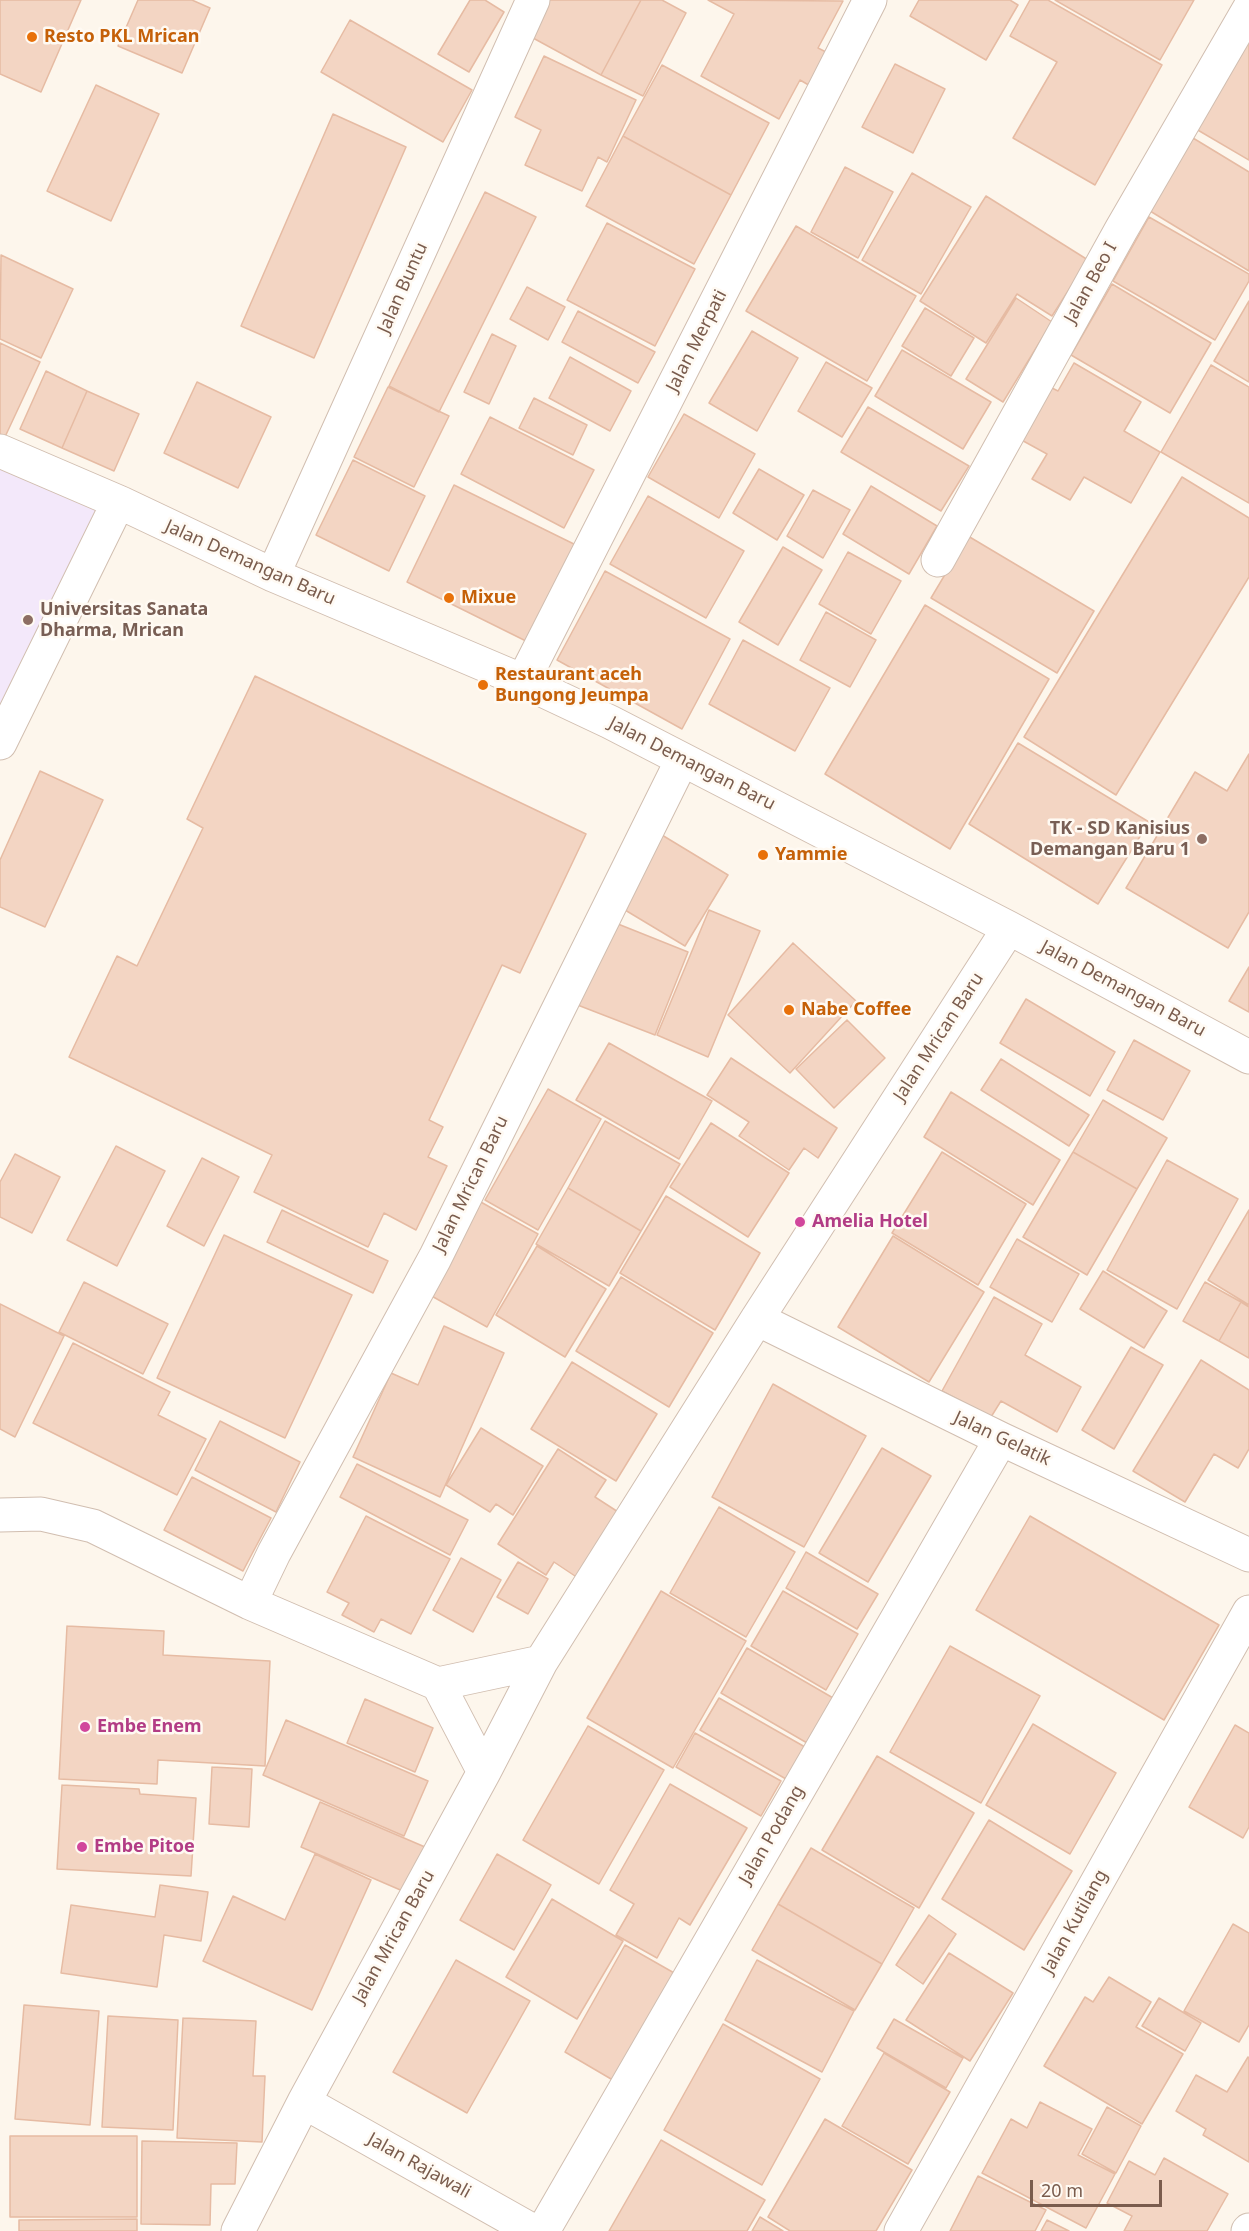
<!DOCTYPE html>
<style>
body{margin:0}
#map{position:relative;width:1249px;height:2231px;overflow:hidden;background:#fdf6ec;font-family:"Noto Sans",sans-serif}
canvas{display:block}
.scale{position:absolute;left:1030px;top:2180px;width:132px;height:27px;box-sizing:border-box;border:3px solid #7a5c4d;border-top:0;padding-left:8px;font-size:18px;line-height:21px;white-space:nowrap;color:#7a5c4d;-webkit-text-stroke:4px #fffaf3;paint-order:stroke}
</style>
<div id="map">
<canvas width="1249" height="2231"></canvas>
<div class="scale">20 m</div>
</div>
<script>
const c = document.querySelector('canvas').getContext('2d');
c.lineJoin = 'round';
function paint(path, color) { c.fillStyle = color; c.fill(path, 'evenodd'); }
const poly = rows => new Path2D(rows.map(r => 'M' + r).join(''));
function stroke(path, color, width, dash) { c.strokeStyle = color; c.lineWidth = width; c.lineCap = dash ? 'butt' : 'round'; c.setLineDash(dash || []); c.stroke(path); }
function label(font, color, halo, rows, align = 'center') {
  c.font = font + ' "Noto Sans",sans-serif'; c.lineWidth = 5; c.setLineDash([]); c.textBaseline = 'middle'; c.strokeStyle = halo; c.fillStyle = color; for (const [text, x, y, turn = 0] of rows) {
    c.save(); c.translate(x, y); c.rotate((+turn || 0) * Math.PI / 180); c.textAlign = isNaN(turn) ? turn : align; if (halo) c.strokeText(text, 0, 0); c.fillText(text, 0, 0); c.restore();
  }
}
paint(poly([
 [0,464,113,511,0,729]
]), '#f3e8fa');
const building = poly([
 [0,0,81,0,41,92,0,74,0,0],
 [138,0,192,0,210,8,182,73,118,46,138,0],
 [470,0,485,0,504,12,469,72,438,54,470,0],
 [539,0,641,0,601,75,522,32,539,0],
 [641,0,662,0,686,13,643,96,601,75,641,0],
 [708,0,843,1,818,48,830,54,812,87,800,80,779,119,701,76,734,14,708,0],
 [919,0,1010,0,1018,5,986,60,910,16,919,0],
 [1030,0,1048,0,1162,65,1095,185,1013,138,1057,62,1010,36,1030,0],
 [1055,0,1194,0,1160,60,1055,0],
 [350,20,472,90,443,142,321,72,350,20],
 [1247,43,1249,44,1249,160,1196,129,1247,43],
 [544,56,636,100,607,162,598,157,582,191,525,165,541,130,515,117,544,56],
 [895,64,945,89,913,153,862,127,895,64],
 [662,65,769,123,731,195,623,136,662,65],
 [96,85,159,114,111,221,47,191,96,85],
 [333,114,406,147,314,358,241,326,333,114],
 [623,136,731,195,694,264,586,206,623,136],
 [1193,138,1249,172,1249,271,1150,211,1193,138],
 [845,167,893,192,858,258,811,232,845,167],
 [912,173,971,207,921,294,862,260,912,173],
 [485,192,536,217,439,412,389,386,485,192],
 [986,196,1088,260,1052,316,1017,294,986,343,920,301,986,196],
 [1149,217,1249,274,1249,281,1215,340,1113,281,1149,217],
 [607,223,695,269,655,346,567,300,607,223],
 [796,226,916,296,867,381,746,311,796,226],
 [1,255,73,289,41,358,0,339,1,255],
 [1112,284,1211,343,1170,413,1071,355,1112,284],
 [527,287,565,307,548,340,510,319,527,287],
 [1016,298,1052,322,1003,402,966,379,1016,298],
 [1249,301,1249,382,1214,361,1249,301],
 [925,308,974,338,951,376,902,346,925,308],
 [578,311,655,352,638,383,562,342,578,311],
 [752,331,798,358,757,431,709,403,752,331],
 [492,334,516,346,489,404,464,392,492,334],
 [0,343,40,362,4,439,0,437,0,343],
 [902,350,991,402,963,449,875,396,902,350],
 [570,357,631,391,610,431,549,398,570,357],
 [826,362,872,388,842,437,798,411,826,362],
 [1074,363,1141,402,1124,431,1160,452,1131,503,1084,477,1070,500,1032,479,1047,454,1016,437,1046,385,1058,391,1074,363],
 [1211,365,1249,387,1249,503,1161,452,1211,365],
 [46,371,87,391,62,448,20,429,46,371],
 [197,382,271,417,238,488,164,453,197,382],
 [388,387,449,416,414,487,354,457,388,387],
 [87,391,139,414,114,471,62,448,87,391],
 [534,398,587,425,573,455,519,428,534,398],
 [868,407,969,466,941,511,841,452,868,407],
 [684,414,755,454,719,518,648,477,684,414],
 [490,417,594,470,564,528,461,474,490,417],
 [353,460,425,496,389,571,316,535,353,460],
 [759,469,804,495,777,540,733,513,759,469],
 [1182,477,1249,518,1249,577,1116,795,1024,737,1182,477],
 [454,485,582,548,534,645,407,582,454,485],
 [871,486,937,526,909,574,843,534,871,486],
 [813,490,850,510,823,558,787,536,813,490],
 [648,496,744,551,706,618,610,564,648,496],
 [968,536,1094,611,1057,673,931,598,968,536],
 [783,547,822,570,778,645,739,622,783,547],
 [848,552,901,581,871,634,819,604,848,552],
 [605,571,730,639,682,729,557,660,605,571],
 [925,605,1049,679,950,849,825,774,925,605],
 [826,612,876,640,850,687,800,660,826,612],
 [743,640,830,688,795,751,709,704,743,640],
 [255,676,586,834,520,973,502,965,429,1120,443,1127,428,1157,447,1166,416,1230,384,1213,368,1247,254,1192,272,1155,69,1057,117,956,137,966,203,828,187,819,255,676],
 [1018,743,1149,822,1098,904,969,824,1018,743],
 [1249,754,1249,912,1228,948,1126,888,1195,772,1227,791,1249,754],
 [40,771,103,800,45,927,0,907,0,860,40,771],
 [657,832,728,875,685,946,615,904,657,832],
 [709,910,760,931,708,1057,657,1035,709,910],
 [608,920,688,952,655,1035,575,1004,608,920],
 [793,943,856,1001,790,1073,728,1015,793,943],
 [1249,967,1249,1012,1229,1001,1249,967],
 [1026,999,1115,1052,1090,1096,1000,1043,1026,999],
 [847,1020,885,1058,834,1108,796,1069,847,1020],
 [1134,1040,1190,1071,1163,1120,1107,1090,1134,1040],
 [609,1043,712,1101,679,1159,576,1100,609,1043],
 [731,1058,837,1128,818,1158,804,1148,789,1170,739,1136,749,1122,707,1095,731,1058],
 [1001,1059,1089,1115,1069,1146,981,1090,1001,1059],
 [548,1089,601,1119,538,1230,485,1200,548,1089],
 [951,1092,1060,1160,1033,1205,924,1137,951,1092],
 [1103,1100,1167,1138,1137,1189,1073,1152,1103,1100],
 [605,1121,680,1164,641,1231,568,1188,605,1121],
 [711,1123,789,1173,748,1237,670,1187,711,1123],
 [116,1146,165,1171,117,1266,67,1240,116,1146],
 [942,1152,1026,1204,978,1285,892,1233,942,1152],
 [1073,1152,1137,1189,1087,1275,1023,1237,1073,1152],
 [15,1154,60,1177,32,1233,0,1217,0,1182,15,1154],
 [202,1158,239,1177,204,1246,167,1226,202,1158],
 [1167,1160,1238,1199,1177,1309,1107,1270,1167,1160],
 [568,1188,641,1231,609,1286,536,1244,568,1188],
 [666,1196,760,1253,715,1330,620,1273,666,1196],
 [479,1201,538,1234,487,1327,428,1294,479,1201],
 [282,1210,388,1261,373,1293,267,1242,282,1210],
 [1249,1210,1249,1305,1208,1280,1249,1210],
 [224,1235,352,1295,285,1438,157,1378,224,1235],
 [893,1236,984,1292,929,1382,838,1327,893,1236],
 [1017,1239,1079,1274,1052,1322,990,1287,1017,1239],
 [537,1246,606,1289,565,1357,496,1315,537,1246],
 [1103,1271,1167,1311,1144,1348,1080,1309,1103,1271],
 [621,1277,713,1333,669,1407,576,1351,621,1277],
 [84,1282,168,1324,143,1374,59,1332,84,1282],
 [1205,1282,1241,1302,1219,1341,1183,1321,1205,1282],
 [994,1297,1042,1324,1025,1355,1081,1387,1057,1432,1001,1401,991,1417,942,1391,994,1297],
 [1241,1302,1249,1307,1249,1358,1219,1341,1241,1302],
 [0,1304,64,1336,15,1437,0,1429,0,1304],
 [444,1326,504,1353,440,1497,353,1457,391,1373,418,1385,444,1326],
 [73,1343,170,1392,158,1415,206,1439,177,1495,33,1423,73,1343],
 [1131,1347,1163,1365,1114,1449,1082,1430,1131,1347],
 [1201,1360,1249,1390,1249,1449,1238,1468,1214,1454,1185,1502,1133,1471,1201,1360],
 [572,1362,657,1414,616,1481,531,1429,572,1362],
 [773,1384,866,1436,804,1547,712,1497,773,1384],
 [220,1421,300,1462,276,1512,195,1470,220,1421],
 [481,1428,543,1466,513,1515,496,1504,490,1512,446,1485,481,1428],
 [882,1448,931,1476,868,1582,819,1553,882,1448],
 [558,1449,606,1480,595,1497,629,1519,587,1584,554,1562,546,1575,498,1544,558,1449],
 [357,1464,468,1520,450,1555,340,1497,357,1464],
 [192,1477,271,1518,243,1571,164,1530,192,1477],
 [719,1507,795,1552,746,1637,670,1593,719,1507],
 [366,1516,450,1559,411,1634,381,1619,374,1632,342,1615,349,1603,327,1592,366,1516],
 [1030,1516,1219,1625,1164,1720,976,1610,1030,1516],
 [806,1552,878,1594,857,1629,786,1588,806,1552],
 [461,1558,501,1580,473,1632,433,1610,461,1558],
 [518,1562,548,1579,528,1614,497,1597,518,1562],
 [661,1591,746,1641,673,1768,587,1718,661,1591],
 [783,1591,858,1634,826,1690,751,1646,783,1591],
 [67,1626,164,1631,163,1655,270,1661,265,1766,158,1760,157,1784,59,1779,67,1626],
 [950,1646,1040,1696,981,1803,890,1752,950,1646],
 [747,1648,840,1702,814,1747,721,1693,747,1648],
 [719,1698,805,1747,786,1779,700,1730,719,1698],
 [365,1699,433,1728,415,1772,347,1743,365,1699],
 [286,1720,428,1781,404,1836,263,1775,286,1720],
 [1033,1724,1116,1773,1070,1854,986,1805,1033,1724],
 [1235,1725,1249,1733,1249,1827,1243,1838,1189,1807,1235,1725],
 [588,1726,664,1770,599,1884,523,1840,588,1726],
 [695,1733,781,1781,761,1816,676,1767,695,1733],
 [877,1756,974,1813,919,1908,822,1850,877,1756],
 [212,1767,252,1769,249,1827,209,1824,212,1767],
 [670,1784,747,1828,690,1925,679,1918,657,1958,616,1935,634,1904,610,1890,670,1784],
 [62,1785,139,1789,140,1794,196,1798,191,1876,57,1869,62,1785],
 [320,1802,425,1847,405,1892,301,1847,320,1802],
 [989,1820,1072,1871,1024,1950,942,1899,989,1820],
 [811,1848,914,1908,882,1964,778,1904,811,1848],
 [315,1854,371,1880,312,2010,203,1961,233,1896,285,1920,315,1854],
 [497,1854,551,1885,514,1950,460,1920,497,1854],
 [160,1885,208,1892,201,1941,164,1935,157,1987,61,1973,71,1905,155,1917,160,1885],
 [552,1899,623,1941,577,2019,506,1977,552,1899],
 [778,1904,882,1964,855,2010,752,1950,778,1904],
 [929,1915,956,1934,923,1984,896,1965,929,1915],
 [1233,1924,1249,1933,1249,2025,1239,2042,1184,2011,1233,1924],
 [625,1945,683,1978,623,2086,565,2052,625,1945],
 [949,1953,1013,1993,970,2061,906,2020,949,1953],
 [456,1960,530,2001,467,2113,393,2072,456,1960],
 [757,1960,854,2011,822,2072,725,2020,757,1960],
 [1109,1977,1151,2002,1136,2027,1183,2054,1142,2124,1044,2066,1085,1997,1093,2002,1109,1977],
 [1159,1998,1201,2023,1185,2051,1142,2026,1159,1998],
 [24,2005,99,2011,90,2125,15,2119,24,2005],
 [108,2016,178,2020,173,2130,102,2127,108,2016],
 [183,2018,256,2021,253,2076,265,2076,262,2142,177,2138,183,2018],
 [894,2019,963,2058,946,2088,877,2048,894,2019],
 [723,2024,820,2079,762,2185,664,2130,723,2024],
 [884,2053,950,2092,908,2164,842,2126,884,2053],
 [1248,2057,1249,2058,1249,2162,1203,2135,1206,2129,1176,2111,1196,2075,1227,2092,1248,2057],
 [1040,2102,1092,2129,1078,2155,1115,2174,1086,2228,982,2173,1011,2119,1027,2128,1040,2102],
 [1107,2107,1141,2126,1116,2173,1082,2154,1107,2107],
 [825,2119,912,2170,876,2231,790,2231,768,2217,825,2119],
 [10,2136,137,2136,137,2217,10,2217,10,2136],
 [661,2140,765,2200,747,2231,609,2231,661,2140],
 [142,2141,237,2143,235,2184,211,2184,210,2225,141,2224,142,2141],
 [1164,2158,1228,2194,1207,2231,1124,2231,1132,2216,1107,2203,1129,2161,1155,2175,1164,2158],
 [978,2176,1046,2210,1035,2231,950,2231,978,2176],
 [760,2217,783,2231,752,2231,760,2217],
 [137,2219,137,2231,19,2231,19,2220,137,2219],
 [1047,2220,1069,2231,1041,2231,1047,2220]
]);
paint(building, '#f3d5c3');
stroke(building, '#e6bba3', 1.5);
const street = poly([
 [0,451,121,503,273,575,523,681,610,722,1009,928,1249,1057],
 [938,560,1121,230,1249,9],
 [273,575,533,0],
 [523,681,870,0],
 [0,743,114,511,121,503],
 [757,1319,1001,1439,1249,1555],
 [0,1515,41,1514,93,1526,250,1603,438,1684],
 [250,1603,274,1553,435,1258,682,760],
 [484,1772,438,1684,541,1662],
 [304,2102,533,2231],
 [238,2231,304,2102,484,1772,541,1662,757,1319,1009,928],
 [543,2231,1001,1439],
 [901,2231,1249,1612],
 [1248,2231,1249,2230]
]);
stroke(street, '#d1beb0', 35);
stroke(street, '#fff', 33);
for (const [x, y, r, color] of [
 [32,37,6,"#e8710a"],
 [449,598,6,"#e8710a"],
 [28,620,6,"#8d6e63"],
 [483,685,6,"#e8710a"],
 [1202,839,6,"#8d6e63"],
 [763,855,6,"#e8710a"],
 [789,1010,6,"#e8710a"],
 [800,1222,6,"#d1479c"],
 [85,1727,6,"#d1479c"],
 [82,1847,6,"#d1479c"]
]) { const dot = new Path2D(); dot.arc(x, y, r, 0, 2 * Math.PI); c.fillStyle = color; c.fill(dot); stroke(dot, '#fffaf3', 2); }
label('bold 18px', '#c56008', '#fffaf3', [
 ["Resto PKL Mrican",44,37],
 ["Mixue",461,598],
 ["Restaurant aceh",495,675],
 ["Bungong Jeumpa",495,696],
 ["Yammie",775,855],
 ["Nabe Coffee",801,1010]
], 'left');
label('18px', '#7a5c4d', '#fffaf3', [
 ["Jalan Beo I",1091,283,-61],
 ["Jalan Buntu",403,288,-66],
 ["Jalan Merpati",697,341,-63],
 ["Jalan Demangan Baru",250,563,24],
 ["Jalan Demangan Baru",692,764,27],
 ["Jalan Demangan Baru",1123,989,28],
 ["Jalan Mrican Baru",939,1037,-57],
 ["Jalan Mrican Baru",471,1184,-64],
 ["Jalan Gelatik",1002,1439,25],
 ["Jalan Podang",772,1835,-60],
 ["Jalan Kutilang",1075,1922,-61],
 ["Jalan Mrican Baru",394,1937,-61],
 ["Jalan Rajawali",419,2166,29]
]);
label('bold 18px', '#785e54', '#fffaf3', [
 ["Universitas Sanata",40,610],
 ["Dharma, Mrican",40,631],
 ["TK - SD Kanisius",1190,829,"right"],
 ["Demangan Baru 1",1190,850,"right"]
], 'left');
label('bold 18px', '#b23c85', '#fffaf3', [
 ["Amelia Hotel",812,1222],
 ["Embe Enem",97,1727],
 ["Embe Pitoe",94,1847]
], 'left');
</script>
